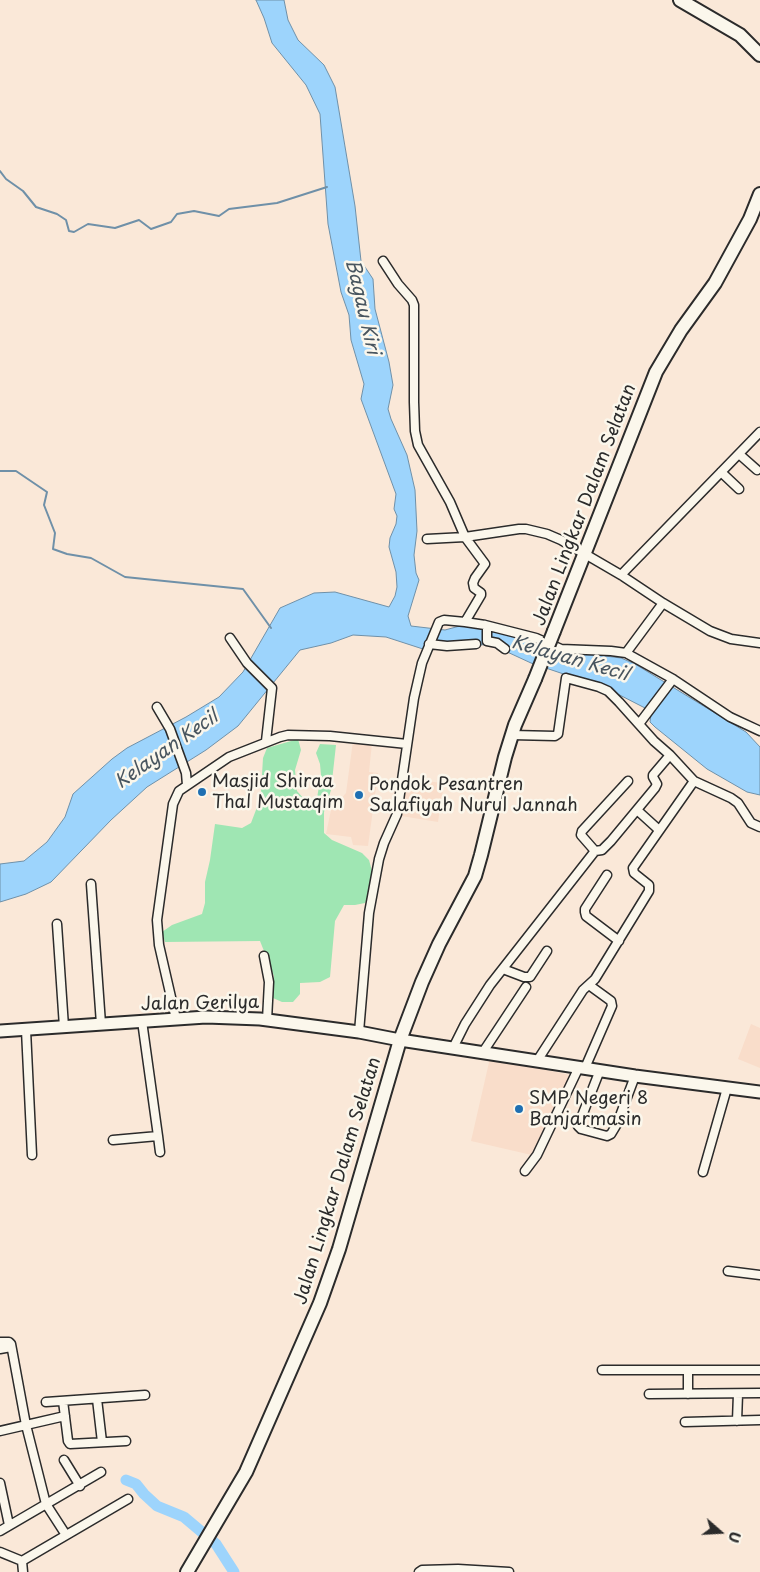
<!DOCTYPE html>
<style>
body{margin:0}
#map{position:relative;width:760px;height:1572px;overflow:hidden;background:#fae8d8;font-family:"Playpen Sans",sans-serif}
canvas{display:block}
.north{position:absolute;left:695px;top:1507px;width:50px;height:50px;-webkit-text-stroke:4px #fbf7ec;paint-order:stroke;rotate:109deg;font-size:14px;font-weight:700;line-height:20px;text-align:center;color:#2b2b2b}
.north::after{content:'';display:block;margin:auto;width:18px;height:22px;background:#2b2b2b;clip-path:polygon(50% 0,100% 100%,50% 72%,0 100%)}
</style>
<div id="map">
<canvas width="760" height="1572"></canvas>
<div class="north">U</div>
</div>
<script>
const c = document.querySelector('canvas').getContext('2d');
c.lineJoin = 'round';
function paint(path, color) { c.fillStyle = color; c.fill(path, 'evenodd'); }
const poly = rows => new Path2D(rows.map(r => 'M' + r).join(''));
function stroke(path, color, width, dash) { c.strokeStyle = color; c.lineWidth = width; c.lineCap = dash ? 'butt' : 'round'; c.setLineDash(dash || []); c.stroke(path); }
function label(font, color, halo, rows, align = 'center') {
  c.font = font + ' "Playpen Sans",sans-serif'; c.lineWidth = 5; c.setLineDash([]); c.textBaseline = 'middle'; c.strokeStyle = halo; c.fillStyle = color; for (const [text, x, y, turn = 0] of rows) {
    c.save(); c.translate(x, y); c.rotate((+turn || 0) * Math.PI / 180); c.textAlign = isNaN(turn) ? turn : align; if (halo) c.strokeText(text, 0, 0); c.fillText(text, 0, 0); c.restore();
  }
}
paint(poly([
 [353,741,372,743,369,772,378,773,368,846,353,845,351,837,326,834,331,810,346,793],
 [404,779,444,783,438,822,401,816],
 [751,1024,760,1028,760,1068,738,1059],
 [490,1058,575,1076,536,1156,471,1141]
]), '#f9ddca');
paint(poly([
 [298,739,301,750,295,770,297,791,312,808,317,798,321,775,320,764,316,753,320,744,336,745,331,790,324,812,324,833,332,840,362,853,369,860,372,871,372,883,370,893,365,903,355,905,344,905,335,921,330,977,320,982,300,983,300,994,293,1002,282,1002,273,998,272,987,274,976,260,941,165,942,162,932,172,925,202,914,205,903,205,882,210,860,215,824,242,828,251,823,259,802,261,791,263,758,267,748]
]), '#9fe6b3');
const water = poly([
 [256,0,284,0,288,20,298,40,324,65,335,87,355,206,361,261,373,279,375,309,389,362,393,385,388,409,391,419,407,455,415,490,417,531,414,555,416,573,419,580,408,616,411,626,445,630,467,624,513,634,557,650,621,658,635,664,746,732,760,747,760,795,747,792,707,769,655,727,650,722,651,714,645,708,608,689,531,663,490,644,451,648,434,646,426,650,386,637,353,635,331,643,300,650,238,726,206,750,147,787,111,820,51,882,26,894,0,902,0,864,24,861,47,842,65,817,73,794,112,759,127,748,186,717,219,697,243,672,280,608,314,593,335,592,389,607,395,596,397,587,396,572,389,547,390,538,396,524,397,516,394,509,396,494,361,399,364,384,351,340,349,315,341,292,328,224,320,114,306,85,272,43,264,18,256,0]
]);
paint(water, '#9dd4fc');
stroke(water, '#6f90a8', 1);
stroke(poly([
 [0,171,6,179,23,191,36,207,57,214,66,220,69,231,74,232,88,224,115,228,139,220,151,229,171,222,177,214,194,211,219,216,229,209,277,203,327,187],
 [0,471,16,471,47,492,44,505,55,533,53,549,67,554,91,558,125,577,243,589,271,628]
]), '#6f90a8', 2);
stroke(poly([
 [126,1480,136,1484,144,1494,157,1506,184,1517,216,1544,234,1572]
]), '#9dd4fc', 11);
const street = poly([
 [739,454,757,470],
 [721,472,739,489],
 [427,539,465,537,519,529,526,529,547,534,561,540,621,575,663,603,710,631,731,639,760,643],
 [621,575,760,432],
 [465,622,485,625,536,638,561,649,611,651,626,653,673,679,730,717,760,731],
 [485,625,487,627,487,641,497,643,505,649],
 [230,638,247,663,272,688,266,741],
 [429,644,447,646,476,644],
 [626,653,663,603],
 [157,707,170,729,186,773,187,785],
 [639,724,673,679],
 [512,735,555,736,558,734,566,678,599,687,608,691,619,702,654,741,670,755,694,781,731,798,738,803,751,823,760,827],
 [637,810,659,830],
 [595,851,581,835,582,831,628,781],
 [607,875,585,909,585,912,586,916,619,941],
 [91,884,101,1024],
 [57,924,64,1027],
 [264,956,269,982,267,1020],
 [503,969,524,977,530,977,547,951],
 [176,1019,159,945,157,920,173,804,179,791,229,757,280,737,288,735,330,736,407,744],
 [26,1030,32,1155],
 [359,1032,369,913,379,859,384,843,397,814,414,698,422,663,439,622,444,620,465,622,481,595,481,593,474,588,473,583,475,578,485,564,465,537,450,502,418,445,415,431,414,402,414,305,412,300,398,284,383,261],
 [453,1048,465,1024,490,985,595,851,602,850,611,841,655,788,657,784,653,777,653,775,670,755],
 [483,1052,526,987],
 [537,1061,583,990,595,979,649,891,649,885,634,873,633,868,694,781],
 [585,1068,612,1006,611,1001,589,985],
 [600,1070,578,1126,581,1129,607,1136,611,1134,617,1124,635,1076],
 [158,1136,160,1152],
 [113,1140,158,1136,142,1021],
 [525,1171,537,1155,579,1067],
 [703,1172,727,1088],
 [728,1271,760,1275],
 [0,1342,9,1342,11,1344,26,1425,46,1504,66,1535],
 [0,1349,11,1347],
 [602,1370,760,1370],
 [649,1394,760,1393],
 [688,1394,688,1370],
 [97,1399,102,1442],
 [63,1401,68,1441,70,1444,126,1441],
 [46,1402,145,1395],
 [737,1421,738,1394],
 [685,1422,760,1420],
 [0,1431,65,1416],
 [64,1460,80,1486],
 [0,1483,9,1525],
 [0,1531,101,1472],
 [0,1552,22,1561,23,1572],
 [22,1561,128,1499],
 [419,1572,422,1570,458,1569,509,1572]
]);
const secondary = poly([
 [0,1031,206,1017,260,1019,359,1032,400,1040,635,1076,760,1092]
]);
const primary = poly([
 [680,0,740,35,760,55],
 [554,631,656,372,681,330,715,283,750,219,760,194],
 [187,1572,246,1472,320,1303,339,1249,400,1040,422,982,439,944,475,876,481,855,505,757,515,725,535,679]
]);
stroke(street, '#2b2b2b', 11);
stroke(secondary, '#2b2b2b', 15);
stroke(primary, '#2b2b2b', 16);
stroke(street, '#fbf7ec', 8);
stroke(secondary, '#fbf7ec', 11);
stroke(primary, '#fbf7ec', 12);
const primaryBridge = poly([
 [535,679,554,631]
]);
stroke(primaryBridge, '#2b2b2b', 16, []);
stroke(primaryBridge, '#fbf7ec', 12);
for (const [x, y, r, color] of [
 [202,792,5,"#1f6fb2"],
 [359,795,5,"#1f6fb2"],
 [519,1109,5,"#1f6fb2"]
]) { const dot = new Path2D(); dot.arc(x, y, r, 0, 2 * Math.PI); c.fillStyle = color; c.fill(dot); stroke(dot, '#fbf7ec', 2); }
label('18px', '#2b2b2b', '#fbf7ec', [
 ["Jalan Lingkar Dalam Selatan",585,505,-69],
 ["Jalan Gerilya",200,1004,-1],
 ["Jalan Lingkar Dalam Selatan",338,1181,-73]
]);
label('18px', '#2b2b2b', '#fbf7ec', [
 ["Masjid Shiraa",212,782],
 ["Thal Mustaqim",212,803],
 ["Pondok Pesantren",369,785],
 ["Salafiyah Nurul Jannah",369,806],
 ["SMP Negeri 8",529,1099],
 ["Banjarmasin",529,1120]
], 'left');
label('italic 19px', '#48555f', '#fbf7ec', [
 ["Bagau Kiri",362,307,77],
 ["Kelayan Kecil",570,659,16],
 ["Kelayan Kecil",167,750,-35]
]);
</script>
